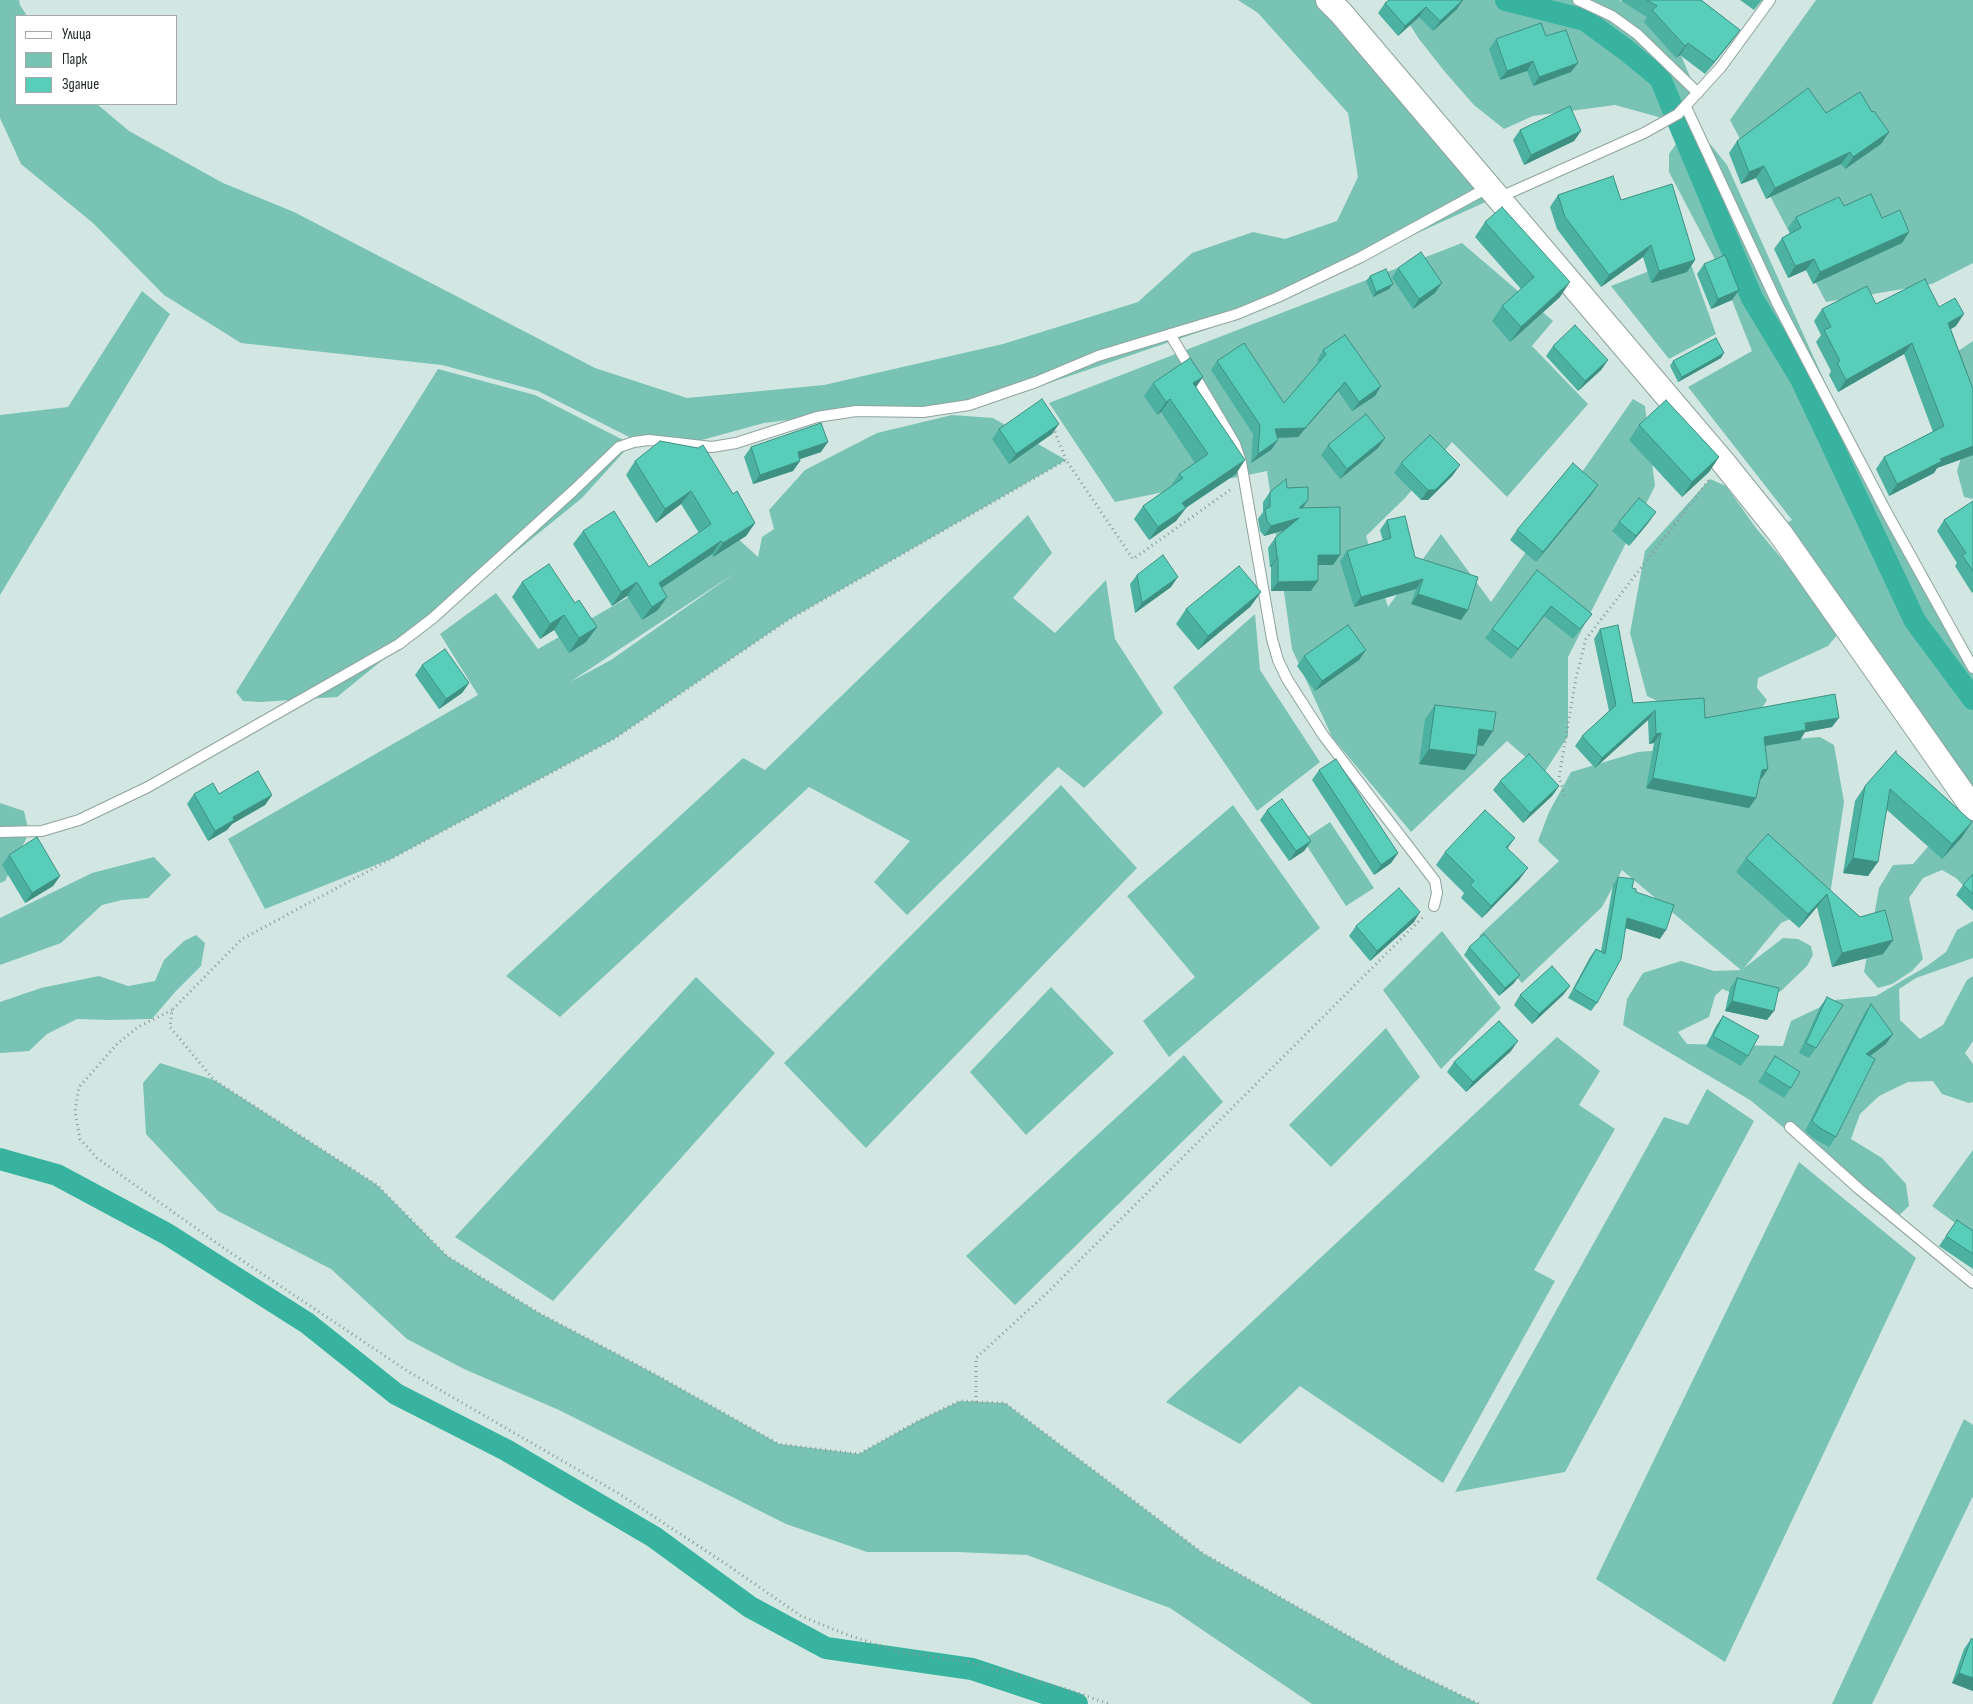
<!DOCTYPE html>
<meta charset="utf-8">
<style>
body{margin:0}
#map{position:relative;width:1973px;height:1704px;overflow:hidden;background:#d2e7e2;font-family:"Sofia Sans Condensed",sans-serif}
canvas{display:block}
.legend{position:absolute;left:15px;top:15px;width:162px;height:90px;box-sizing:border-box;background:#fff;border:1px solid #a6a9a9;margin:0;padding:6px 9px;list-style:none;font-size:15px;color:#212927}
.legend li{display:flex;align-items:center;gap:10px;height:25px}
.legend b{width:25px;border:1px solid #a6a9a9}
</style>
<div id="map">
<canvas width="1973" height="1704"></canvas>
<ul class="legend">
<li><b style="height:6px;background:#fff"></b>Улица</li>
<li><b style="height:14px;background:#79c3b5"></b>Парк</li>
<li><b style="height:14px;background:#58ceba"></b>Здание</li>
</ul>
</div>
<script>
const c = document.querySelector('canvas').getContext('2d');
c.lineJoin = 'round';
function paint(path, color) { c.fillStyle = color; c.fill(path, 'evenodd'); }
const poly = rows => new Path2D(rows.map(r => 'M' + r).join(''));
function stroke(path, color, width, dash) { c.strokeStyle = color; c.lineWidth = width; c.lineCap = dash ? 'butt' : 'round'; c.setLineDash(dash || []); c.stroke(path); }
paint(poly([
 [0,0,19,0,20,5,27,16,16,16,16,104,97,104,129,131,223,183,294,212,595,368,687,398,824,385,1003,344,1138,302,1192,253,1253,232,1285,239,1337,221,1358,177,1348,113,1258,13,1238,0,1345,0,1503,194,1205,330,990,403,859,411,764,423,698,441,639,442,538,391,442,365,241,343,164,295,93,223,21,164,0,118],
 [1394,0,1619,0,1646,15,1680,53,1691,79,1691,100,1662,118,1615,105,1533,116,1504,129,1474,105,1445,72,1419,39],
 [1816,0,1973,0,1973,263,1932,284,1826,302,1730,120],
 [1695,136,1711,145,1727,165,1856,451,1910,545,1946,614,1973,656,1973,791,1780,526,1792,520,1688,387,1752,351,1718,265,1669,172,1669,154,1676,144,1682,138],
 [1462,243,1553,321,1532,346,1588,404,1507,497,1452,442,1405,498,1366,536,1388,607,1441,534,1491,602,1633,399,1645,406,1655,486,1568,657,1568,736,1544,773,1507,741,1411,832,1332,737,1292,649,1267,471,1115,502,1049,403],
 [1688,256,1716,334,1669,359,1611,286],
 [142,291,170,314,0,595,0,415,68,407],
 [1973,341,1973,393,1958,351],
 [438,369,535,395,631,444,582,498,337,697,260,702,243,701,236,692],
 [952,415,993,418,1066,460,788,620,614,739,391,859,265,909,228,839,478,695,440,634,496,593,538,649,735,536,758,557,762,537,774,529,769,510,805,470,877,433],
 [735,573,611,660,570,682],
 [1973,439,1973,499,1964,497,1957,471,1964,448],
 [1710,479,1726,486,1756,528,1807,589,1838,634,1828,646,1758,678,1757,688,1767,700,1760,711,1712,728,1647,696,1630,633,1645,551],
 [1028,515,1052,553,1013,598,1055,633,1106,580,1115,639,1163,713,1084,788,1058,767,907,915,874,882,910,841,809,787,560,1017,506,976,743,758,765,770],
 [1255,614,1260,670,1320,762,1257,811,1173,687],
 [1820,737,1834,745,1844,802,1829,902,1781,923,1744,968,1783,938,1798,939,1811,946,1813,955,1807,966,1781,991,1753,1001,1722,989,1715,996,1709,1017,1678,1032,1687,1044,1783,1046,1791,1021,1835,1000,1876,996,1927,966,1946,952,1957,930,1973,921,1973,958,1916,978,1899,989,1900,1020,1920,1039,1943,1025,1967,980,1973,976,1973,1041,1965,1053,1973,1064,1973,1102,1969,1103,1942,1094,1933,1081,1908,1082,1879,1096,1860,1114,1851,1139,1882,1158,1906,1184,1909,1206,1895,1219,1750,1100,1623,1025,1627,999,1643,973,1681,961,1714,971,1741,970,1622,870,1602,907,1522,983,1479,936,1559,861,1538,841,1549,812,1571,772,1638,752],
 [1061,785,1137,868,866,1148,784,1063],
 [0,803,24,811,29,833,5,881,0,883],
 [1233,805,1320,928,1169,1057,1143,1021,1195,977,1127,896],
 [1955,815,1973,819,1973,896,1956,878,1942,870,1923,878,1909,898,1923,959,1912,971,1892,984,1878,988,1864,972,1879,888,1893,865,1913,864],
 [1330,822,1374,888,1346,906,1303,840],
 [154,857,171,875,148,898,122,900,102,905,61,943,0,965,0,918,92,873],
 [1442,931,1501,1008,1441,1069,1383,990],
 [196,935,205,943,201,966,175,992,152,1019,108,1020,77,1019,47,1034,29,1051,0,1053,0,1002,41,988,99,976,128,986,155,981,164,960,184,941],
 [696,977,775,1053,553,1301,455,1237],
 [1051,987,1114,1053,1026,1135,970,1072],
 [1386,1028,1420,1077,1331,1167,1289,1125],
 [1557,1037,1600,1071,1579,1105,1615,1129,1534,1270,1555,1281,1443,1483,1300,1386,1240,1444,1166,1402],
 [1184,1055,1223,1102,1015,1305,966,1256],
 [160,1063,214,1080,377,1185,447,1256,539,1313,651,1372,779,1444,859,1454,918,1421,960,1401,1005,1403,1204,1554,1405,1668,1479,1704,1312,1704,1170,1608,1027,1555,957,1552,867,1552,786,1524,559,1410,464,1369,407,1339,331,1269,218,1211,146,1134,143,1083],
 [1707,1089,1754,1121,1565,1472,1455,1492,1664,1117,1688,1125],
 [1973,1150,1973,1236,1932,1206],
 [1799,1162,1916,1258,1725,1662,1596,1579],
 [1964,1419,1973,1425,1973,1496,1872,1704,1832,1704]
]), '#79c3b5');
stroke(poly([
 [1506,0,1585,20,1626,50,1660,78,1752,298,1801,379,1915,621,1973,699],
 [0,1159,57,1175,167,1234,307,1323,396,1394,506,1450,654,1537,750,1607,826,1648,972,1669,1077,1704]
]), '#38b3a0', 22);
const service = poly([
 [1578,0,1612,16,1637,34,1698,93],
 [1686,107,1777,303,1888,515,1973,668],
 [1498,198,1644,133,1678,114,1721,67,1770,0],
 [1170,334,1235,444,1241,462,1272,639,1278,660,1287,679,1323,735,1435,881,1437,893,1434,906],
 [0,832,42,831,79,820,148,787,399,644,433,618,573,491,619,447,634,442,649,440,712,447,736,443,817,417,856,411,923,412,969,405,1036,382,1098,356,1237,314,1278,297,1361,257,1489,187],
 [1790,1127,1859,1189,1973,1283]
]);
const tertiary = poly([
 [1328,0,1341,13,1723,462,1780,533,1973,808]
]);
stroke(service, '#8fa39e', 12);
stroke(tertiary, '#8fa39e', 26);
stroke(poly([
 [1053,427,1066,460],
 [1230,490,1133,559,1066,460,788,620,614,739,242,939,172,1010,170,1027,214,1080,377,1185,447,1256,539,1313,651,1372,779,1444,859,1454,918,1421,960,1401,1005,1403,1204,1554,1405,1668,1479,1704],
 [1565,796,1559,777,1576,678,1586,639,1709,480],
 [172,1010,138,1027,118,1043,79,1087,75,1111,80,1139,97,1158,228,1251,409,1372,618,1493,723,1562,801,1616,845,1634,896,1651,968,1662,1066,1689,1109,1704],
 [976,1402,976,1358,1047,1293,1425,915]
]), '#899995', 3, [1, 4]);
stroke(service, '#fff', 10);
stroke(tertiary, '#fff', 24);
paint(poly([
 [1622,0,1701,0,1740,30,1731,42,1705,74,1680,55,1676,58,1644,22,1647,17,1621,1],
 [1740,0,1762,0,1754,10],
 [1385,3,1457,9,1433,31,1419,17,1398,36,1378,13],
 [1496,39,1571,72,1533,86,1527,71,1500,80,1489,49],
 [1872,112,1889,132,1881,144,1845,169,1841,164,1766,199,1756,178,1741,184,1729,153,1737,141,1826,113],
 [1520,130,1581,131,1574,141,1524,165,1513,140],
 [1558,195,1621,200,1695,260,1687,272,1651,283,1643,257,1601,287,1557,229,1550,207],
 [1844,206,1882,218,1909,232,1902,243,1813,284,1806,270,1788,278,1774,249,1782,238,1790,233,1788,228,1796,217],
 [1485,222,1560,297,1510,342,1492,321,1502,306,1521,289,1475,237],
 [1704,264,1739,290,1732,300,1711,309,1697,274],
 [1398,268,1435,293,1413,309,1392,278],
 [1370,276,1389,289,1373,297,1366,281],
 [1876,304,1939,307,1956,326,1951,329,1973,389,1973,455,1937,468,1934,473,1889,496,1876,469,1884,457,1933,432,1904,354,1838,392,1829,375,1831,371,1816,342,1821,335,1814,321,1822,309],
 [1553,346,1608,360,1601,370,1578,391,1546,356],
 [1323,350,1375,396,1352,411,1338,391,1298,437,1277,438,1278,440,1271,450,1251,463,1253,434,1211,370,1217,361,1284,403,1319,363,1317,360],
 [1721,358,1678,382,1670,366,1673,361],
 [1203,377,1196,387,1236,474,1186,508,1176,521,1149,540,1134,519,1143,506,1170,487,1179,474,1195,463,1161,412,1157,415,1144,396,1153,383],
 [1639,425,1719,457,1709,472,1682,497,1629,440],
 [999,429,1052,434,1009,464,992,439],
 [1385,438,1378,448,1340,479,1321,455,1328,445],
 [751,447,821,452,800,459,800,461,793,471,753,484,744,457],
 [635,461,733,494,755,523,746,536,713,557,712,554,662,588,658,610,642,620,627,596,612,606,573,544,583,531,649,567,699,533,681,504,656,523,626,475],
 [1401,463,1453,475,1428,500,1421,500,1394,473],
 [1598,485,1591,495,1536,562,1510,540,1517,530],
 [1287,488,1308,500,1303,508,1340,555,1333,565,1318,565,1311,591,1271,591,1271,567,1270,567,1268,548,1275,538,1285,530,1264,536,1260,531,1258,519,1263,512,1263,502,1270,492],
 [1973,501,1973,592,1972,593,1955,566,1957,563,1937,531,1944,520],
 [1387,520,1415,557,1461,620,1411,604,1416,589,1354,607,1340,561,1347,551,1383,541,1380,530],
 [1619,522,1649,522,1629,546,1612,531],
 [1537,570,1592,614,1573,639,1544,616,1511,659,1485,638],
 [1137,575,1171,587,1135,613,1130,584],
 [522,582,575,603,597,627,586,642,569,653,554,630,540,639,512,597],
 [1261,592,1250,607,1198,650,1176,624,1186,609],
 [1600,629,1633,703,1705,718,1832,727,1805,732,1800,740,1765,746,1768,769,1761,779,1760,779,1756,798,1749,808,1646,788,1654,743,1649,744,1648,720,1595,768,1575,746,1582,736,1609,711,1594,639],
 [1366,650,1359,660,1315,691,1297,666,1304,656],
 [422,665,469,683,462,693,439,709,415,675],
 [1435,705,1483,746,1477,745,1465,770,1419,764,1425,719],
 [1896,753,1972,822,1962,837,1942,859,1887,810,1868,876,1843,873,1855,801,1865,786],
 [1319,770,1398,853,1391,863,1374,875,1312,780],
 [1500,781,1559,786,1552,796,1523,823,1493,790],
 [194,794,219,794,272,795,265,805,232,824,227,830,208,841,187,804],
 [1267,810,1311,841,1304,851,1289,861,1260,820],
 [1768,834,1860,917,1893,940,1883,954,1832,967,1817,907,1799,928,1736,872,1746,858],
 [1515,838,1508,848,1519,880,1482,918,1461,898,1464,893,1436,865,1445,852],
 [9,855,60,876,53,886,25,903,2,865],
 [1973,874,1973,911,1956,895,1963,885],
 [1618,877,1632,888,1636,892,1660,939,1626,928,1597,1003,1591,1011,1568,998,1590,957,1596,949,1601,951,1613,885],
 [1414,922,1370,961,1349,936,1356,926],
 [1469,947,1514,983,1499,996,1464,955],
 [1737,978,1767,1020,1725,1011,1730,988],
 [1570,986,1563,995,1532,1024,1514,1005,1520,995],
 [1827,997,1816,1048,1809,1058,1799,1053,1820,1007],
 [1871,1004,1886,1044,1870,1056,1836,1137,1829,1147,1813,1138,1805,1131,1864,1014],
 [1723,1016,1748,1056,1741,1066,1706,1046,1716,1026],
 [1511,1051,1466,1092,1447,1072,1454,1062],
 [1775,1056,1791,1088,1784,1098,1758,1082],
 [1957,1220,1973,1231,1973,1269,1939,1246],
 [1971,1639,1973,1639,1973,1691,1952,1683,1964,1649]
]), '#4cb1a0');
paint(poly([
 [1463,0,1457,9,1433,31,1440,21],
 [1426,7,1419,17,1398,36,1405,26],
 [1740,30,1731,42,1705,74,1714,62],
 [1688,43,1680,55,1676,58,1685,46],
 [1533,61,1527,71,1500,80,1507,71],
 [1578,63,1571,72,1533,86,1539,77],
 [1581,131,1574,141,1524,165,1531,155],
 [1889,132,1881,144,1845,169,1853,157],
 [1850,152,1841,164,1766,199,1775,188],
 [1764,166,1756,178,1741,184,1749,172],
 [1909,232,1902,243,1813,284,1820,272],
 [1651,245,1643,257,1601,287,1609,275],
 [1814,259,1806,270,1788,278,1795,266],
 [1695,260,1687,272,1651,283,1659,271],
 [1570,282,1560,297,1510,342,1521,327],
 [1442,283,1435,293,1413,309,1419,299],
 [1393,284,1389,289,1373,297,1376,292],
 [1739,290,1732,300,1711,309,1718,299],
 [1964,314,1956,326,1940,335,1948,323],
 [1912,343,1904,354,1838,392,1846,380],
 [1724,353,1721,358,1678,382,1682,377],
 [1608,360,1601,370,1578,391,1585,381],
 [1203,377,1194,390,1193,383],
 [1345,382,1338,391,1298,437,1269,438,1275,429],
 [1381,386,1375,396,1352,411,1359,402],
 [1170,399,1161,412,1157,415,1166,402],
 [1059,424,1052,434,1009,464,1016,454],
 [1385,438,1378,448,1340,479,1347,469],
 [1278,440,1271,450,1251,463,1258,454],
 [828,442,821,452,791,462,798,452],
 [1973,446,1973,455,1937,468,1934,473,1889,496,1897,484,1940,459],
 [1719,457,1709,472,1682,497,1692,482],
 [1245,460,1236,474,1173,516,1182,503],
 [800,461,793,471,753,484,760,475],
 [1460,465,1453,475,1428,500,1421,500,1428,490],
 [1598,485,1591,495,1536,562,1543,552],
 [691,491,681,504,656,523,665,509],
 [1308,500,1301,510,1299,508],
 [1186,508,1176,521,1149,540,1158,527],
 [1656,512,1649,522,1629,546,1636,536],
 [1299,518,1292,528,1264,536,1271,526],
 [755,523,746,536,713,557,723,543],
 [721,541,712,554,649,596,659,583],
 [1318,555,1340,555,1333,565,1311,565],
 [1277,557,1278,557,1271,567,1270,567],
 [1178,577,1171,587,1135,613,1142,603],
 [1423,579,1416,589,1354,607,1361,597],
 [1318,581,1311,591,1271,591,1278,582],
 [637,582,627,596,612,606,621,592],
 [1261,592,1250,607,1198,650,1208,636],
 [1418,594,1468,610,1461,620,1411,604],
 [667,597,658,610,642,620,652,607],
 [1551,606,1544,616,1511,659,1518,649],
 [564,615,554,630,540,639,550,624],
 [597,627,586,642,569,653,579,638],
 [1366,650,1359,660,1315,691,1322,681],
 [469,683,462,693,439,709,446,699],
 [1655,710,1648,720,1595,768,1602,758],
 [1839,718,1832,727,1805,732,1800,740,1757,747,1764,737,1805,723],
 [1479,729,1493,731,1483,746,1469,744],
 [1661,733,1654,743,1649,744,1656,734],
 [1429,749,1476,755,1465,770,1419,764],
 [1768,769,1761,779,1755,780,1762,770],
 [1653,778,1756,798,1749,808,1646,788],
 [1559,786,1552,796,1523,823,1530,813],
 [272,795,265,805,232,824,227,830,208,841,215,831,233,817],
 [1972,822,1962,837,1942,859,1952,844],
 [1311,841,1304,851,1289,861,1296,851],
 [1398,853,1391,863,1374,875,1381,865],
 [1853,858,1878,862,1868,876,1843,873],
 [1528,868,1519,880,1482,918,1491,906],
 [60,876,53,886,25,903,32,893],
 [1827,894,1817,907,1799,928,1808,914],
 [1420,912,1414,922,1370,961,1377,951],
 [1627,918,1666,930,1660,939,1622,927],
 [1893,940,1883,954,1832,967,1842,953],
 [1520,975,1514,983,1499,996,1505,988],
 [1570,986,1563,995,1532,1024,1539,1014],
 [1732,1001,1774,1011,1767,1020,1725,1011],
 [1893,1034,1886,1044,1859,1064,1866,1054],
 [1518,1041,1511,1051,1466,1092,1473,1082],
 [1959,1673,1973,1678,1973,1691,1952,1683]
]), '#3e9082');
const building = poly([
 [1389,0,1463,0,1440,21,1426,7,1405,26,1385,3,1389,0],
 [1647,0,1701,0,1740,30,1714,62,1688,43,1685,46,1652,10,1657,6,1647,0],
 [1541,23,1546,36,1566,30,1578,63,1539,77,1533,61,1507,71,1496,39,1541,23],
 [1808,88,1826,113,1860,92,1872,112,1874,111,1889,132,1853,157,1850,152,1775,188,1764,166,1749,172,1737,141,1808,88],
 [1570,106,1581,131,1531,155,1520,130,1570,106],
 [1613,176,1621,200,1672,184,1695,260,1659,271,1651,245,1609,275,1565,217,1558,195,1613,176],
 [1871,194,1882,218,1900,210,1909,232,1820,272,1814,259,1795,266,1782,238,1801,228,1796,217,1839,197,1844,206,1871,194],
 [1502,207,1570,282,1521,327,1502,306,1534,277,1485,222,1502,207],
 [1421,252,1442,283,1419,299,1398,268,1421,252],
 [1725,255,1739,290,1718,299,1704,264,1725,255],
 [1386,269,1393,284,1376,292,1370,276,1386,269],
 [1925,279,1939,307,1955,298,1964,314,1948,323,1973,389,1973,446,1940,459,1942,461,1897,484,1884,457,1944,426,1912,343,1846,380,1837,363,1840,361,1824,330,1831,327,1822,309,1867,286,1876,304,1925,279],
 [1575,325,1608,360,1585,381,1553,346,1575,325],
 [1345,335,1381,386,1359,402,1345,382,1305,428,1275,429,1278,440,1258,454,1260,425,1217,361,1244,343,1284,403,1326,354,1323,350,1345,335],
 [1716,338,1724,353,1682,377,1673,361,1716,338],
 [1190,358,1203,377,1193,383,1245,460,1182,503,1186,508,1158,527,1143,506,1183,478,1179,474,1208,454,1170,399,1166,402,1153,383,1190,358],
 [1042,399,1059,424,1016,454,999,429,1042,399],
 [1666,400,1719,457,1692,482,1639,425,1666,400],
 [1366,414,1385,438,1347,469,1328,445,1366,414],
 [821,423,828,442,798,452,800,461,760,475,751,447,821,423],
 [1430,435,1460,465,1435,490,1428,490,1401,463,1430,435],
 [660,441,698,448,703,445,733,494,737,491,755,523,723,543,721,541,659,583,667,597,652,607,637,582,621,592,583,531,614,511,649,567,711,524,691,491,665,509,635,461,660,441],
 [1573,463,1598,485,1543,552,1517,530,1573,463],
 [1286,479,1287,488,1308,487,1308,500,1299,508,1340,507,1340,555,1318,555,1318,581,1278,582,1278,557,1277,557,1275,538,1299,518,1271,526,1267,521,1265,509,1270,507,1270,492,1286,479],
 [1639,498,1656,512,1636,536,1619,522,1639,498],
 [1973,501,1973,571,1962,555,1966,553,1944,520,1973,501],
 [1405,516,1415,557,1478,577,1468,610,1418,594,1423,579,1361,597,1347,551,1391,538,1387,520,1405,516],
 [1163,555,1178,577,1142,603,1137,575,1163,555],
 [549,564,575,603,579,600,597,627,579,638,564,615,550,624,522,582,549,564],
 [1239,566,1261,592,1208,636,1186,609,1239,566],
 [1537,570,1592,614,1580,629,1551,606,1518,649,1492,629,1537,570],
 [1348,625,1366,650,1322,681,1304,656,1348,625],
 [1618,625,1633,703,1704,698,1705,718,1835,694,1839,718,1805,723,1806,730,1764,737,1768,769,1762,770,1756,798,1653,778,1661,733,1656,734,1655,710,1602,758,1582,736,1616,705,1600,629,1618,625],
 [445,649,469,683,446,699,422,665,445,649],
 [1435,705,1496,712,1493,731,1479,729,1476,755,1429,749,1435,705],
 [1896,751,1896,753,1972,822,1952,844,1890,789,1878,862,1853,858,1865,786,1896,751],
 [1529,754,1559,786,1530,813,1500,781,1529,754],
 [1336,759,1398,853,1381,865,1319,770,1336,759],
 [258,771,272,795,233,817,234,820,215,831,194,794,213,783,219,794,258,771],
 [1282,799,1311,841,1296,851,1267,810,1282,799],
 [1485,810,1515,838,1506,847,1528,868,1491,906,1470,885,1474,881,1445,852,1485,810],
 [1768,834,1860,917,1885,910,1893,940,1842,953,1827,894,1808,914,1746,858,1768,834],
 [37,837,60,876,32,893,9,855,37,837],
 [1973,874,1973,894,1963,885,1973,874],
 [1618,877,1634,879,1632,888,1636,889,1636,892,1674,905,1666,930,1627,918,1621,959,1597,1003,1574,989,1596,949,1605,954,1618,877],
 [1399,888,1420,912,1377,951,1356,926,1399,888],
 [1484,934,1520,975,1505,988,1469,947,1484,934],
 [1552,966,1570,986,1539,1014,1520,995,1552,966],
 [1737,978,1779,988,1774,1011,1732,1001,1737,978],
 [1827,997,1843,1005,1816,1048,1806,1043,1827,997],
 [1871,1004,1893,1034,1866,1054,1875,1059,1836,1137,1820,1128,1812,1121,1871,1004],
 [1723,1016,1759,1036,1748,1056,1713,1036,1723,1016],
 [1499,1021,1518,1041,1473,1082,1454,1062,1499,1021],
 [1775,1056,1800,1072,1791,1088,1765,1072,1775,1056],
 [1957,1220,1973,1231,1973,1254,1946,1236,1957,1220],
 [1971,1639,1973,1639,1973,1678,1959,1673,1971,1639]
]);
paint(building, '#58ceba');
stroke(building, '#3e9082', 1);
</script>
